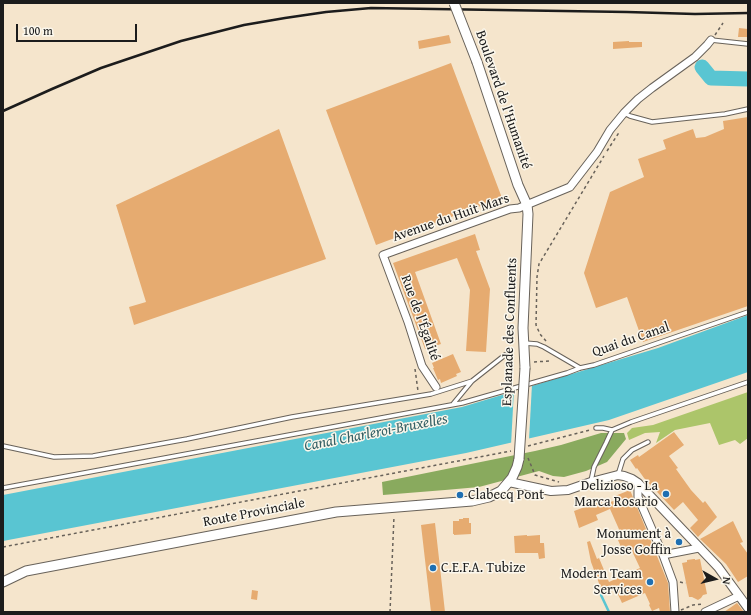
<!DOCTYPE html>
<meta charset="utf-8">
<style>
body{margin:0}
#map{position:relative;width:751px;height:615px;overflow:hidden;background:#f5e5cc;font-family:"Gentium Book Plus",serif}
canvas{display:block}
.frame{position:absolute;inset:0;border:4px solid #1c1c1c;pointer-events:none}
.north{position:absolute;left:695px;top:559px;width:40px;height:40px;-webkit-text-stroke:3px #fbf7ec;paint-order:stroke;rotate:98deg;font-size:11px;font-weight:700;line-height:16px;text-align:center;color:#1c1c1c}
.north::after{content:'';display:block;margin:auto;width:14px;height:18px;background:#1c1c1c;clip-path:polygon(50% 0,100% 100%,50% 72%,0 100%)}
.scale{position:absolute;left:16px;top:24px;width:121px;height:18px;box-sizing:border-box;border:2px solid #1c1c1c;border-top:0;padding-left:5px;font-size:12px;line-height:14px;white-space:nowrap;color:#1c1c1c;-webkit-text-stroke:3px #fbf7ec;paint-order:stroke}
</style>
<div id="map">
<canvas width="751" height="615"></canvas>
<div class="frame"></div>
<div class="north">N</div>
<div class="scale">100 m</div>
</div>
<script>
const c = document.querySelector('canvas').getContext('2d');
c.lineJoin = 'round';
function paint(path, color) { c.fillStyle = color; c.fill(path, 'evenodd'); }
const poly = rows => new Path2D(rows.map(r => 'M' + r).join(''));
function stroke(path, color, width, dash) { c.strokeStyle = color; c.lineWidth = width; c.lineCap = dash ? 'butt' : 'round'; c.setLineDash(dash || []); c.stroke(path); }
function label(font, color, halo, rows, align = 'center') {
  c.font = font + ' "Gentium Book Plus",serif'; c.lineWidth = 3; c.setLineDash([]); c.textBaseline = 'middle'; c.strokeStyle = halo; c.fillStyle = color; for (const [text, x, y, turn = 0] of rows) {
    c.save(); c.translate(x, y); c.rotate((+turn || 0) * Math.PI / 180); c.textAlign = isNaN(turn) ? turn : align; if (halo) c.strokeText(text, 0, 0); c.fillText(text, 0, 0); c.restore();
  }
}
paint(poly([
 [748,392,748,438,740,444,735,440,719,445,710,423,675,430,656,443,660,432,645,433,629,440,627,433,632,428,653,425]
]), '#acc56a');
paint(poly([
 [601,433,624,433,626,439,607,462,586,471,564,477,553,476,539,471,479,487,445,490,383,495,382,482,535,451,561,445]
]), '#89aa5e');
paint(poly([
 [748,315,748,372,609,420,466,453,3,541,3,495,462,407,658,348]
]), '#59c5d2');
paint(poly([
 [532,384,529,440,511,445,514,389]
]), '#f5e5cc');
stroke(poly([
 [601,595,609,612]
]), '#59c5d2', 2.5);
stroke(poly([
 [702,67,711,78,748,79]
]), '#59c5d2', 15);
paint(poly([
 [739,28,748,29,748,37,738,37],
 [449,35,451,43,419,49,418,41],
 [629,41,629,42,642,42,642,47,613,49,613,42],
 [451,63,502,198,376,245,326,110],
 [748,117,748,306,643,342,627,297,596,308,584,273,610,192,644,177,638,159,666,149,663,140,693,129,696,138,705,137,724,129,723,121],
 [279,129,326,259,134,325,129,307,146,302,116,205],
 [475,234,480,250,476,251,490,289,486,352,466,351,470,290,457,258,415,272,441,344,425,349,393,263],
 [453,354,461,372,456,374,457,376,441,383,440,379,438,380,433,368,434,368,432,363],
 [674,432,684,445,669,456,678,468,676,469,691,490,703,503,705,501,717,517,698,537,690,528,698,520,683,502,674,510,644,478,637,468,636,469,630,460,638,455,639,457],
 [630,490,668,583,670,612,660,612,659,608,652,611,649,605,650,604,645,593,622,603,615,588,603,594,591,562,587,542,590,541,597,559,599,558,609,582,640,568,632,551,624,554,618,540,622,538,621,536,622,536,610,509,596,515,598,520,579,528,574,511,601,501,602,505,616,500,615,496],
 [463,518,469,518,469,523,471,523,471,534,454,535,454,534,453,534,453,521,459,521,459,519,463,519],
 [733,521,743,542,740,543,748,554,748,576,738,582,726,564,700,539],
 [435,523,445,612,431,612,421,525],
 [527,535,527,536,540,535,540,543,544,543,545,558,539,559,538,553,515,553,514,536],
 [694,559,695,559,695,560,700,559,707,594,703,595,701,598,698,600,692,597,689,597,682,563,687,562,687,560],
 [252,590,258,591,257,600,251,599],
 [737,603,744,612,724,612]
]), '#e6ab70');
const service = poly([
 [711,40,748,44],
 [624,113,630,116,652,122,725,114,748,109],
 [524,343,537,344,544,347,580,368],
 [453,404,472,381,505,355],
 [596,428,603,428,612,430,631,422,748,382],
 [3,446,54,457,93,456,187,439,292,417,431,394,472,381],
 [618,475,623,459,632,450,648,442],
 [591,481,594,467,606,443,612,430],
 [3,488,462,403,567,373,580,368,594,365,748,312]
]);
const minor = poly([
 [436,387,422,366,408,322,383,255,510,209,519,208,570,187,597,152,610,130,624,113,638,99,652,88,695,57,707,45,711,40],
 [638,483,638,497,663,555,673,582,675,612],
 [663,555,699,548],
 [705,612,739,596]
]);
const tertiary = poly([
 [509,482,551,491,568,490,591,482,618,475,624,476,632,479,638,483,718,567,748,608]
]);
const secondary = poly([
 [477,62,518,185,527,205,528,214,523,328,525,368],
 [3,582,26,571,336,512,472,501,489,497,501,491,512,478,517,467,519,459]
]);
stroke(service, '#68625a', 5.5);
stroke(minor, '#68625a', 9);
stroke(tertiary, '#68625a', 10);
stroke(secondary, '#68625a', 11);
stroke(poly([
 [715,35,723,23],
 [607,151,620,131],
 [546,341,540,334,536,325,537,277,539,264,604,156],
 [534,362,549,361,551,359],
 [415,369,418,391],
 [528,446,590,430],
 [528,458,535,475,559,482],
 [3,547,511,451],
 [680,582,684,583,686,583],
 [681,610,693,605,703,604],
 [390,612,394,516]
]), '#68625a', 1.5, [3, 3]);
stroke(service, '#fff', 3.5);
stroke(minor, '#fff', 7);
stroke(tertiary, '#fff', 8);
stroke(secondary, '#fff', 9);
stroke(poly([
 [3,111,52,89,101,68,181,41,244,25,285,18,326,12,371,8,627,12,695,14,748,13]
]), '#1c1c1c', 2.5);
const secondaryBridge = poly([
 [454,3,477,62],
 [519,459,525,368]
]);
stroke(secondaryBridge, '#68625a', 11, []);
stroke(secondaryBridge, '#fff', 9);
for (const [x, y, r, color] of [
 [666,494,4,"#1f6fb2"],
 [460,495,4,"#1f6fb2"],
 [679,542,4,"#1f6fb2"],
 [433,568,4,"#1f6fb2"],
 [650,582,4,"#1f6fb2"]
]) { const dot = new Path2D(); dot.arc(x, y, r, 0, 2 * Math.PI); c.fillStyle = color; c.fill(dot); stroke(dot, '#fbf7ec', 1.5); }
label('14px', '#1c1c1c', '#fbf7ec', [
 ["Boulevard de l'Humanité",503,100,71],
 ["Avenue du Huit Mars",451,218,-19],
 ["Rue de l'Égalité",420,318,70],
 ["Esplanade des Confluents",510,332,-88],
 ["Quai du Canal",631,340,-19],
 ["Route Provinciale",254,513,-11]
]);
label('14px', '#1c1c1c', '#fbf7ec', [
 ["Delizioso - La",658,486],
 ["Marca Rosario",658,502],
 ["Clabecq Pont",468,495,"left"],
 ["Monument à",671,534],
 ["Josse Goffin",671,550],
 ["C.E.F.A. Tubize",441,568,"left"],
 ["Modern Team",642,574],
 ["Services",642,590]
], 'right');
label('italic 15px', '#346065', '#fbf7ec', [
 ["Canal Charleroi-Bruxelles",376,433,-11]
]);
</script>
